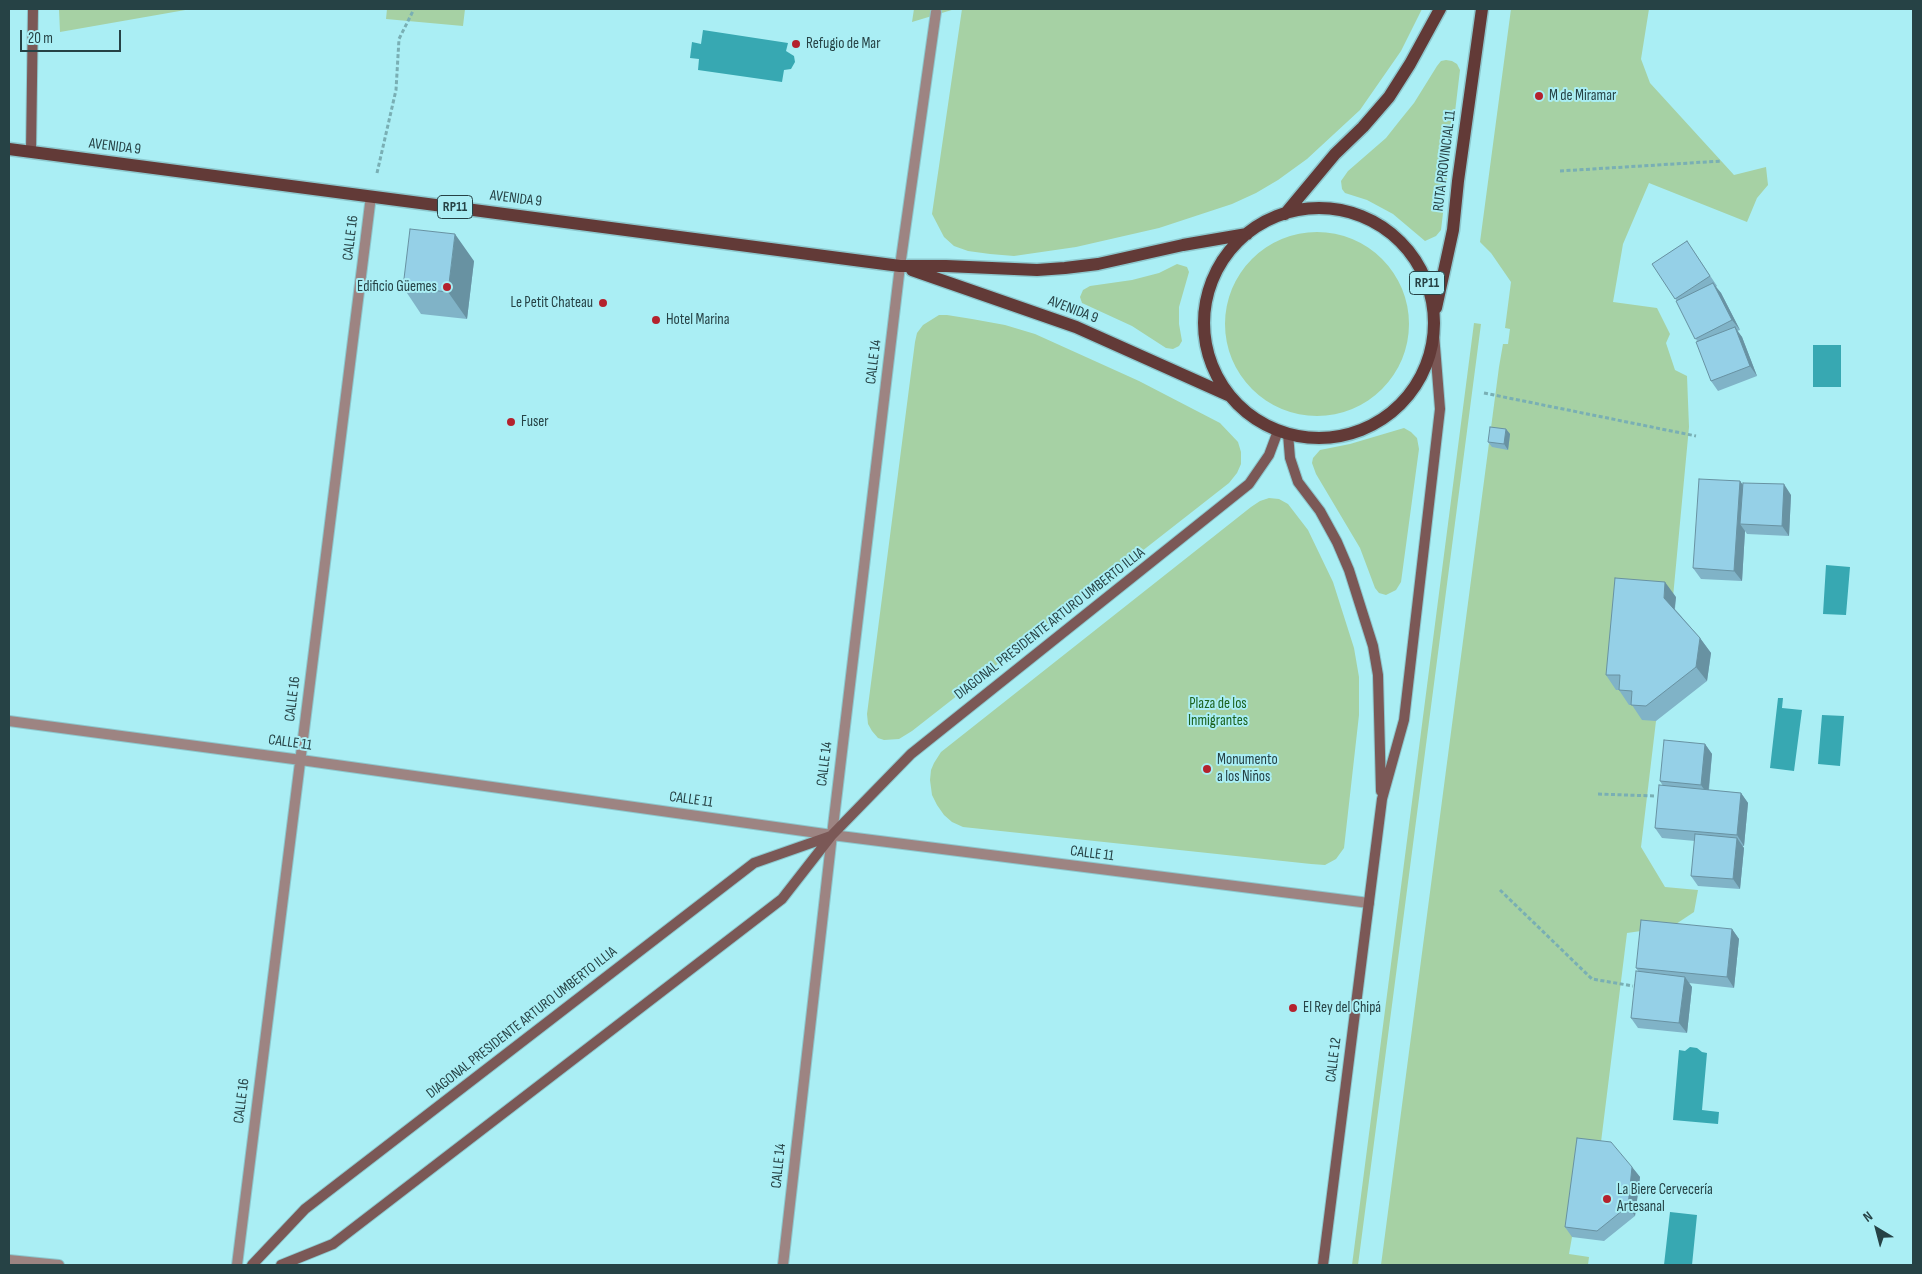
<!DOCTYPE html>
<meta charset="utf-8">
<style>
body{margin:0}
#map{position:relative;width:1922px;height:1274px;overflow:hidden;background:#aaeef4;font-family:"Sofia Sans Condensed",sans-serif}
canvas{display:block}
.frame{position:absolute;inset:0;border:10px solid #264245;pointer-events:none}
.north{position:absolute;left:1852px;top:1204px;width:50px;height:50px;-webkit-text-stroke:4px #aaeef4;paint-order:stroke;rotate:323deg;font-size:14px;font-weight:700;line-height:20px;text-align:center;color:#264245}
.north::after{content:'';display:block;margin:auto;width:18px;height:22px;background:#264245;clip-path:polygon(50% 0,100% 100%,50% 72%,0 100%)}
.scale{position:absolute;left:20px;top:30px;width:101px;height:22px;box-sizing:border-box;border:2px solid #264245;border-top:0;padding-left:6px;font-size:15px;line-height:18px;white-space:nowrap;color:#264245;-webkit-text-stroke:4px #aaeef4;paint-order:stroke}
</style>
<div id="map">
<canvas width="1922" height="1274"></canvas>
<div class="frame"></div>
<div class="north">N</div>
<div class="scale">20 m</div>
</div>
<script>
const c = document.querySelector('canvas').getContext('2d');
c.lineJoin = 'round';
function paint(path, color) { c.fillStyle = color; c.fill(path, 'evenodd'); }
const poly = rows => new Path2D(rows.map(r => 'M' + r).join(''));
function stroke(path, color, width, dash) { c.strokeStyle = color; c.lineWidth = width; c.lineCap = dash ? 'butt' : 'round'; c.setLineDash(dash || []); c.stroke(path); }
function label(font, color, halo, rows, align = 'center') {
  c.font = font + ' "Sofia Sans Condensed",sans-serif'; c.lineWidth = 4; c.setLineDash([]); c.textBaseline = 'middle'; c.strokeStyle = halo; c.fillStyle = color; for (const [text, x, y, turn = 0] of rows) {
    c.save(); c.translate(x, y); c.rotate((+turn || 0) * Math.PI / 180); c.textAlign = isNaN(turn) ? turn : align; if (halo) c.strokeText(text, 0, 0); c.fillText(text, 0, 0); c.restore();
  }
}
paint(poly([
 [59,9,191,9,60,32],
 [387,9,465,9,463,26,386,19],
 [914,9,955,9,912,22],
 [962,9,1422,9,1401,51,1360,110,1307,159,1278,180,1256,193,1232,204,1159,228,1076,247,1014,256,990,254,968,251,954,246,944,237,932,214],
 [1511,9,1649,9,1641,59,1650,83,1734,175,1766,167,1768,185,1757,198,1747,222,1649,183,1623,244,1613,302,1657,308,1670,334,1666,343,1675,370,1687,376,1689,427,1673,597,1616,689,1630,690,1656,721,1641,847,1665,887,1698,890,1694,912,1664,932,1648,930,1627,933,1600,1150,1572,1237,1569,1254,1589,1257,1588,1265,1381,1265,1499,367,1503,344,1508,344,1510,329,1505,328,1511,282,1491,253,1480,242],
 [1446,60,1452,61,1457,64,1460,70,1441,230,1436,236,1425,241,1393,214,1367,200,1345,193,1342,189,1341,181,1348,171,1386,138,1401,119,1414,103,1437,66,1441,61],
 '1225 324a92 92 0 1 1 184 0a92 92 0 1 1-184 0Z',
 [1177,264,1187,267,1189,272,1179,307,1179,324,1182,341,1179,346,1173,349,1166,348,1132,326,1082,303,1080,297,1083,290,1090,286,1132,280,1159,273],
 [939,315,947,315,972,319,1005,325,1035,334,1139,381,1220,423,1238,442,1241,452,1241,464,1237,473,1229,483,912,731,899,739,884,740,878,738,872,731,868,724,867,714,915,342,917,333,923,325],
 [1474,323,1481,324,1358,1265,1352,1265],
 [1404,428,1411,432,1417,438,1419,449,1401,582,1396,590,1386,595,1379,593,1375,588,1360,548,1316,474,1312,463,1313,458,1320,450,1350,444],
 [1269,498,1279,499,1288,504,1308,530,1333,582,1354,648,1359,677,1359,715,1344,848,1336,859,1325,865,1311,864,963,827,952,822,944,815,937,805,932,795,930,780,931,770,934,763,941,752,1251,507,1260,501]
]), '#a6d1a4');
paint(poly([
 [703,30,788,43,786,51,794,56,795,62,791,69,784,70,782,82,698,70,699,59,690,58,692,42,701,44],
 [1813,345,1841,345,1841,387,1813,387],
 [1826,565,1850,567,1846,615,1823,614],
 [1778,698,1783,698,1782,708,1802,710,1794,771,1770,768],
 [1822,715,1844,716,1840,766,1818,764],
 [1690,1047,1697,1048,1702,1052,1707,1053,1702,1110,1719,1112,1718,1124,1673,1120,1679,1050,1685,1051],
 [1670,1212,1697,1215,1692,1265,1664,1265]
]), '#37a8b2');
const street = poly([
 [9,721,301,760,832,835,1369,903],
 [9,1260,59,1265],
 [237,1265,371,196],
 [783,1265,832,835,900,266,936,12]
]);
const secondary = poly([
 [31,152,33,9],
 [1288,434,1290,458,1298,482,1320,511,1337,542,1349,570,1373,646,1378,675,1381,791],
 [252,1265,305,1209,754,863,831,836],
 [281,1265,333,1244,782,899,832,835,911,754,1249,484,1269,455,1278,431],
 [1323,1265,1382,799,1404,720,1440,409,1434,334]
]);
const primary = poly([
 [9,149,900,266,946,266,1037,270,1065,268,1098,264,1183,245,1247,234],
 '1204 323a115 115 0 1 1 230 0a115 115 0 1 1-230 0Z',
 [1285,214,1335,154,1363,127,1389,97,1410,64,1440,9],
 [912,270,1076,327,1228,395],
 [1436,308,1453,230,1458,181,1482,9]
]);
stroke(street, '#8dc8ce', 12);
stroke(secondary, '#8dc8ce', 12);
stroke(primary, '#8dc8ce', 15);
stroke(poly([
 [1560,171,1722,161],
 [377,173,396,90,399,39,414,9],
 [1484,393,1696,436],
 [1598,794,1654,796],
 [1500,890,1592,979,1633,986]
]), '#79afb4', 3, [4, 2.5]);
stroke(street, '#9d8482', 10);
stroke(secondary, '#7b5856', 10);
stroke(primary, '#623a37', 12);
paint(poly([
 [1687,241,1717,286,1716,287,1721,293,1740,330,1737,331,1742,337,1757,376,1718,391,1711,381,1697,341,1677,301,1652,264],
 [474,261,467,319,421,314,403,287],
 [1506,429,1510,434,1508,450,1492,447,1488,442],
 [1740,481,1742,484,1791,495,1789,536,1747,534,1745,531,1742,581,1701,579,1693,568],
 [1676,597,1675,609,1700,638,1711,653,1707,681,1656,721,1642,720,1632,705,1629,705,1619,690,1616,690,1606,675],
 [1705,744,1712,754,1709,790,1741,793,1748,803,1744,846,1742,846,1744,848,1740,889,1698,886,1691,876,1695,841,1662,838,1655,828,1663,786,1660,781],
 [1732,929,1739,939,1734,988,1689,983,1692,987,1687,1033,1638,1028,1631,1018,1638,971,1636,968],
 [1632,1167,1640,1177,1635,1216,1604,1241,1572,1237,1565,1227]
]), '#80b3c7');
paint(poly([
 [455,234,474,261,467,319,448,292],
 [1713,283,1721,293,1740,330,1732,320],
 [1735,327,1742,337,1757,376,1750,366],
 [1506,429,1510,434,1508,450,1504,444],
 [1740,481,1748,492,1740,524,1745,531,1742,581,1734,571],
 [1784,484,1791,495,1789,536,1782,526],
 [1665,582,1676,597,1674,613,1664,598],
 [1700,638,1711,653,1707,681,1696,667],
 [1705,744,1712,754,1708,795,1701,785],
 [1741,793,1748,803,1744,846,1737,835],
 [1737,838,1744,848,1740,889,1733,879],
 [1732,929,1739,939,1734,988,1727,977],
 [1685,977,1692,987,1687,1033,1679,1023],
 [1632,1167,1640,1177,1635,1216,1628,1206]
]), '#6892a2');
const building = poly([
 [410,229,455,234,448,292,403,287,410,229],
 [1687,241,1710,276,1675,299,1652,264,1687,241],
 [1713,283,1732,320,1695,339,1676,301,1713,283],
 [1735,327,1750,366,1711,381,1696,342,1735,327],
 [1490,427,1506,429,1504,444,1488,442,1490,427],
 [1699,479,1740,481,1734,571,1693,568,1699,479],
 [1743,483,1784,484,1782,526,1740,524,1743,483],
 [1615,578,1665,582,1664,598,1700,638,1696,667,1646,706,1631,705,1632,691,1619,690,1620,675,1606,675,1615,578],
 [1664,740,1705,744,1701,785,1660,781,1664,740],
 [1659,785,1741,793,1737,835,1655,828,1659,785],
 [1695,834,1737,838,1733,879,1691,876,1695,834],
 [1641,920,1732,929,1727,977,1636,968,1641,920],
 [1636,971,1685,977,1679,1023,1631,1018,1636,971],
 [1577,1138,1611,1142,1632,1167,1628,1206,1597,1231,1565,1227,1577,1138]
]);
paint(building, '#95d0e7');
stroke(building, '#6892a2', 1);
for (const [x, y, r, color] of [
 [796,44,5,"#b4222d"],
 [1539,96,5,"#b4222d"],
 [447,287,5,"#b4222d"],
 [603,303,5,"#b4222d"],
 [656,320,5,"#b4222d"],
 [511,422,5,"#b4222d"],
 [1207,769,5,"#b4222d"],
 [1293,1008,5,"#b4222d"],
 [1607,1199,5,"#b4222d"]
]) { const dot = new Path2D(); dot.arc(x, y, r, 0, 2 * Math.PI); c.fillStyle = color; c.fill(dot); stroke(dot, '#aaeef4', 2); }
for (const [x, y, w] of [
 [455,207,35],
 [1427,283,35]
]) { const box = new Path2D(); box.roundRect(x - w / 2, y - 11.5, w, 23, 4); c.fillStyle = '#aaeef4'; c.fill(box); stroke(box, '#264245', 1); }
label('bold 14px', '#264245', null, [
 ["RP11",455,207],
 ["RP11",1427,283]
]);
label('15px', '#264245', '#aaeef4', [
 ["Refugio de Mar",806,44],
 ["M de Miramar",1549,96],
 ["Edificio Güemes",437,287,"right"],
 ["Le Petit Chateau",593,303,"right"],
 ["Hotel Marina",666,320],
 ["Fuser",521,422],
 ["Monumento",1217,760],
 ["a los Niños",1217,777],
 ["El Rey del Chipá",1303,1008],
 ["La Biere Cervecería",1617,1190],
 ["Artesanal",1617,1207]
], 'left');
label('15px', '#264245', '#aaeef4', [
 ["AVENIDA 9",115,147,7],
 ["RUTA PROVINCIAL 11",1445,161,-83],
 ["AVENIDA 9",516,199,7],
 ["CALLE 16",351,238,-83],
 ["AVENIDA 9",1073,310,21],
 ["CALLE 14",874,362,-83],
 ["DIAGONAL PRESIDENTE ARTURO UMBERTO ILLIA",1050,624,-38],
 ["CALLE 16",293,699,-83],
 ["CALLE 11",290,743,8],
 ["CALLE 14",825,764,-83],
 ["CALLE 11",691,800,8],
 ["CALLE 11",1092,854,7],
 ["DIAGONAL PRESIDENTE ARTURO UMBERTO ILLIA",522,1023,-38],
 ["CALLE 12",1334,1060,-83],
 ["CALLE 16",242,1101,-83],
 ["CALLE 14",779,1166,-84]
]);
label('15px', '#1b621e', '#aaeef4', [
 ["Plaza de los",1218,704],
 ["Inmigrantes",1218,721]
]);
</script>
